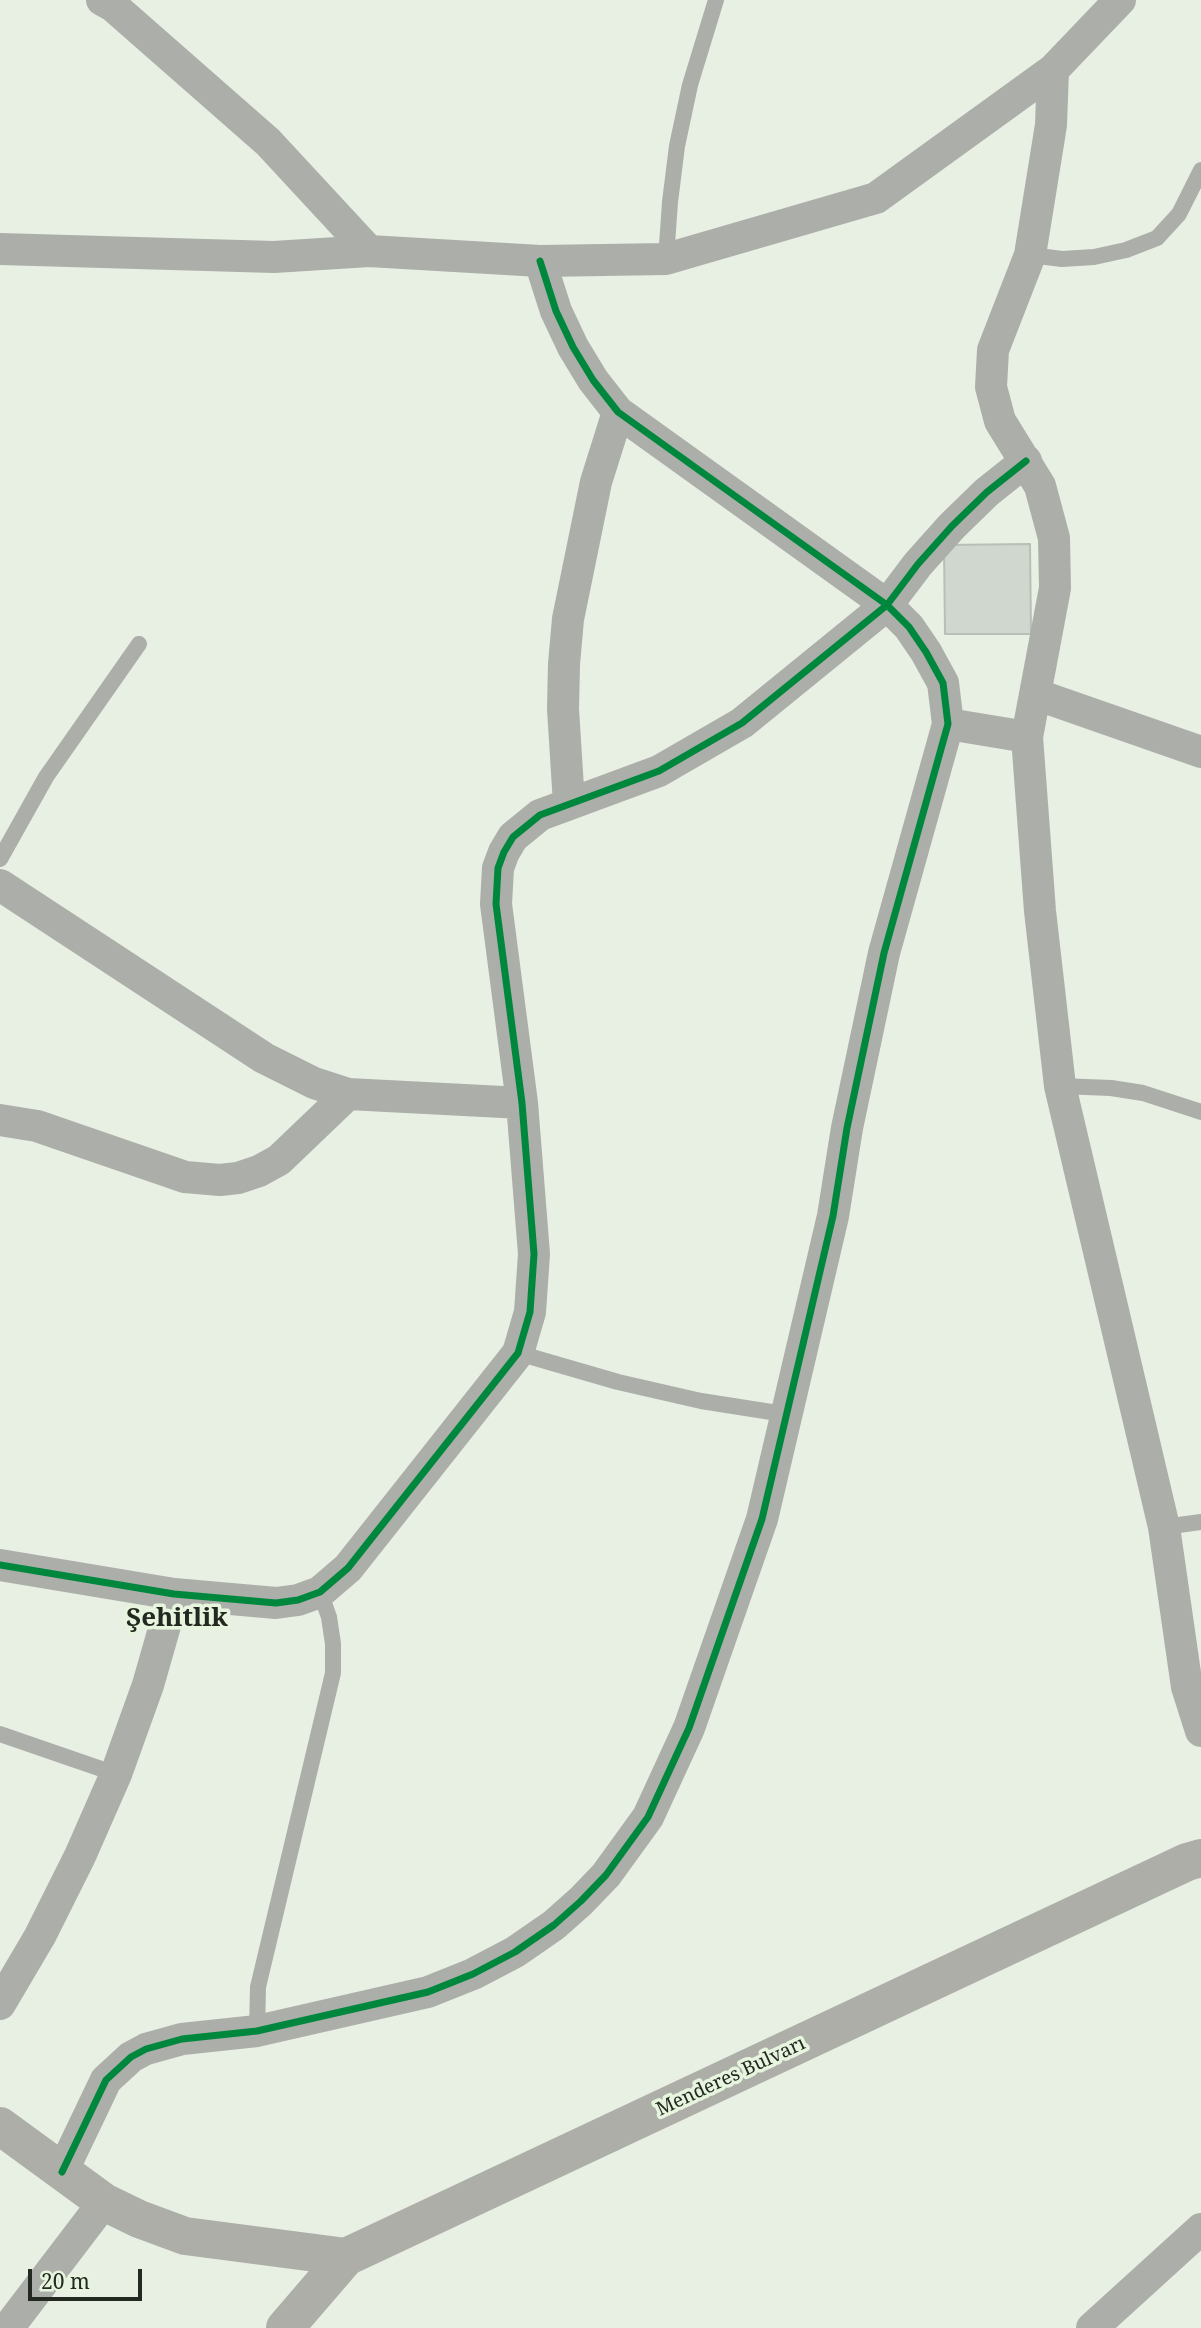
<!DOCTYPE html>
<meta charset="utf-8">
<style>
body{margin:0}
#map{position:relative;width:1201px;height:2328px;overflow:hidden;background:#e8efe3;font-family:"Noto Serif",serif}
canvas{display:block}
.scale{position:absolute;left:28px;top:2269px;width:114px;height:32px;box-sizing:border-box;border:4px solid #232820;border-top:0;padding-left:9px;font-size:21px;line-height:24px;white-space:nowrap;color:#232820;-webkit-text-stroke:5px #e7f4de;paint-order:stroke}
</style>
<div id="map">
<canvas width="1201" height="2328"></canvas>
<div class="scale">20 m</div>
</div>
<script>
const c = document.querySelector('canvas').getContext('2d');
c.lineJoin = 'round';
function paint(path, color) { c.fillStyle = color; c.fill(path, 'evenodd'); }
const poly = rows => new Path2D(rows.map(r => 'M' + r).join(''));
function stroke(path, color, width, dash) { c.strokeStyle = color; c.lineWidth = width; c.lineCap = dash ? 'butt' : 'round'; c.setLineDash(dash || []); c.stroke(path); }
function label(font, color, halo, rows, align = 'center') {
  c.font = font + ' "Noto Serif",serif'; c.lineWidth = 7; c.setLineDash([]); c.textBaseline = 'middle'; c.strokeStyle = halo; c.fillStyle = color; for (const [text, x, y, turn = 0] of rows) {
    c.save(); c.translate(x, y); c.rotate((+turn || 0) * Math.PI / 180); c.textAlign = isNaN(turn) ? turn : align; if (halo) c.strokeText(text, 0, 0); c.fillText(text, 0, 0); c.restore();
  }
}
const building = poly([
 [1030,544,1031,634,945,634,944,545,1030,544]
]);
paint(building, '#cfd7ce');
stroke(building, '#b8bfb6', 2);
stroke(poly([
 [1030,255,1062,259,1094,257,1126,250,1157,238,1179,214,1201,170],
 [666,259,670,202,677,146,690,85,716,0],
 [0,859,46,777,139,644],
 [1060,1086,1111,1088,1143,1093,1201,1112],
 [518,1353,618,1382,701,1401,784,1414],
 [1164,1527,1201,1522],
 [0,1734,116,1774],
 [257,2031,258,1987,333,1673,333,1644,329,1617,320,1592]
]), '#acaea9', 16);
stroke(poly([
 [102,0,113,6,268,142,369,251,540,261,666,259,876,198,1053,70,1120,0],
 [1053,70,1051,125,1030,255,993,350,991,387,1000,421,1040,486,1054,538,1055,588,1027,737,1040,911,1060,1086,1164,1527,1187,1687,1201,1731],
 [0,249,274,257,369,251],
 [1035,694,1201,752],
 [948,724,1027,737],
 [569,804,563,709,564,664,568,619,596,482,618,412],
 [0,885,264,1058,314,1083,348,1094,522,1103],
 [0,1120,37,1126,185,1177,220,1180,238,1178,259,1171,279,1160,348,1094],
 [0,1565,174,1594,276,1603,298,1600,320,1592,348,1568,518,1353,530,1312,534,1254,522,1103,496,904,498,868,504,852,513,837,540,815,659,771,742,723,887,605,918,564,952,526,987,492,1026,461],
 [0,2004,40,1936,80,1856,116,1774,148,1685,174,1594],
 [62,2172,106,2080,131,2057,146,2049,182,2039,257,2031,428,1992,473,1974,515,1952,554,1925,581,1901,606,1875,648,1817,689,1728,762,1519,833,1216,847,1128,884,953,948,724,943,683,926,652,909,627,887,605,618,412,593,380,573,347,556,311,540,261],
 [8,2328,104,2202],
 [1092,2328,1201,2229]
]), '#acaea9', 32);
stroke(poly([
 [0,2126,104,2202,139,2219,185,2236,346,2257],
 [285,2328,346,2257,1187,1862,1201,1858]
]), '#acaea7', 38);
stroke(poly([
 [0,1565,174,1594,276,1603,298,1600,320,1592,348,1568,518,1353,530,1312,534,1254,522,1103,496,904,498,868,504,852,513,837,540,815,659,771,742,723,887,605,918,564,952,526,987,492,1026,461],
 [62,2172,106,2080,131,2057,146,2049,182,2039,257,2031,428,1992,473,1974,515,1952,554,1925,581,1901,606,1875,648,1817,689,1728,762,1519,833,1216,847,1128,884,953,948,724,943,683,926,652,909,627,887,605,618,412,593,380,573,347,556,311,540,261]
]), '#00873e', 7);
label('19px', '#232820', '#e7f4de', [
 ["Menderes Bulvarı",731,2077,-25]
]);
label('bold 26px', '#232820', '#e7f4de', [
 ["Şehitlik",177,1619]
]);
</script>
